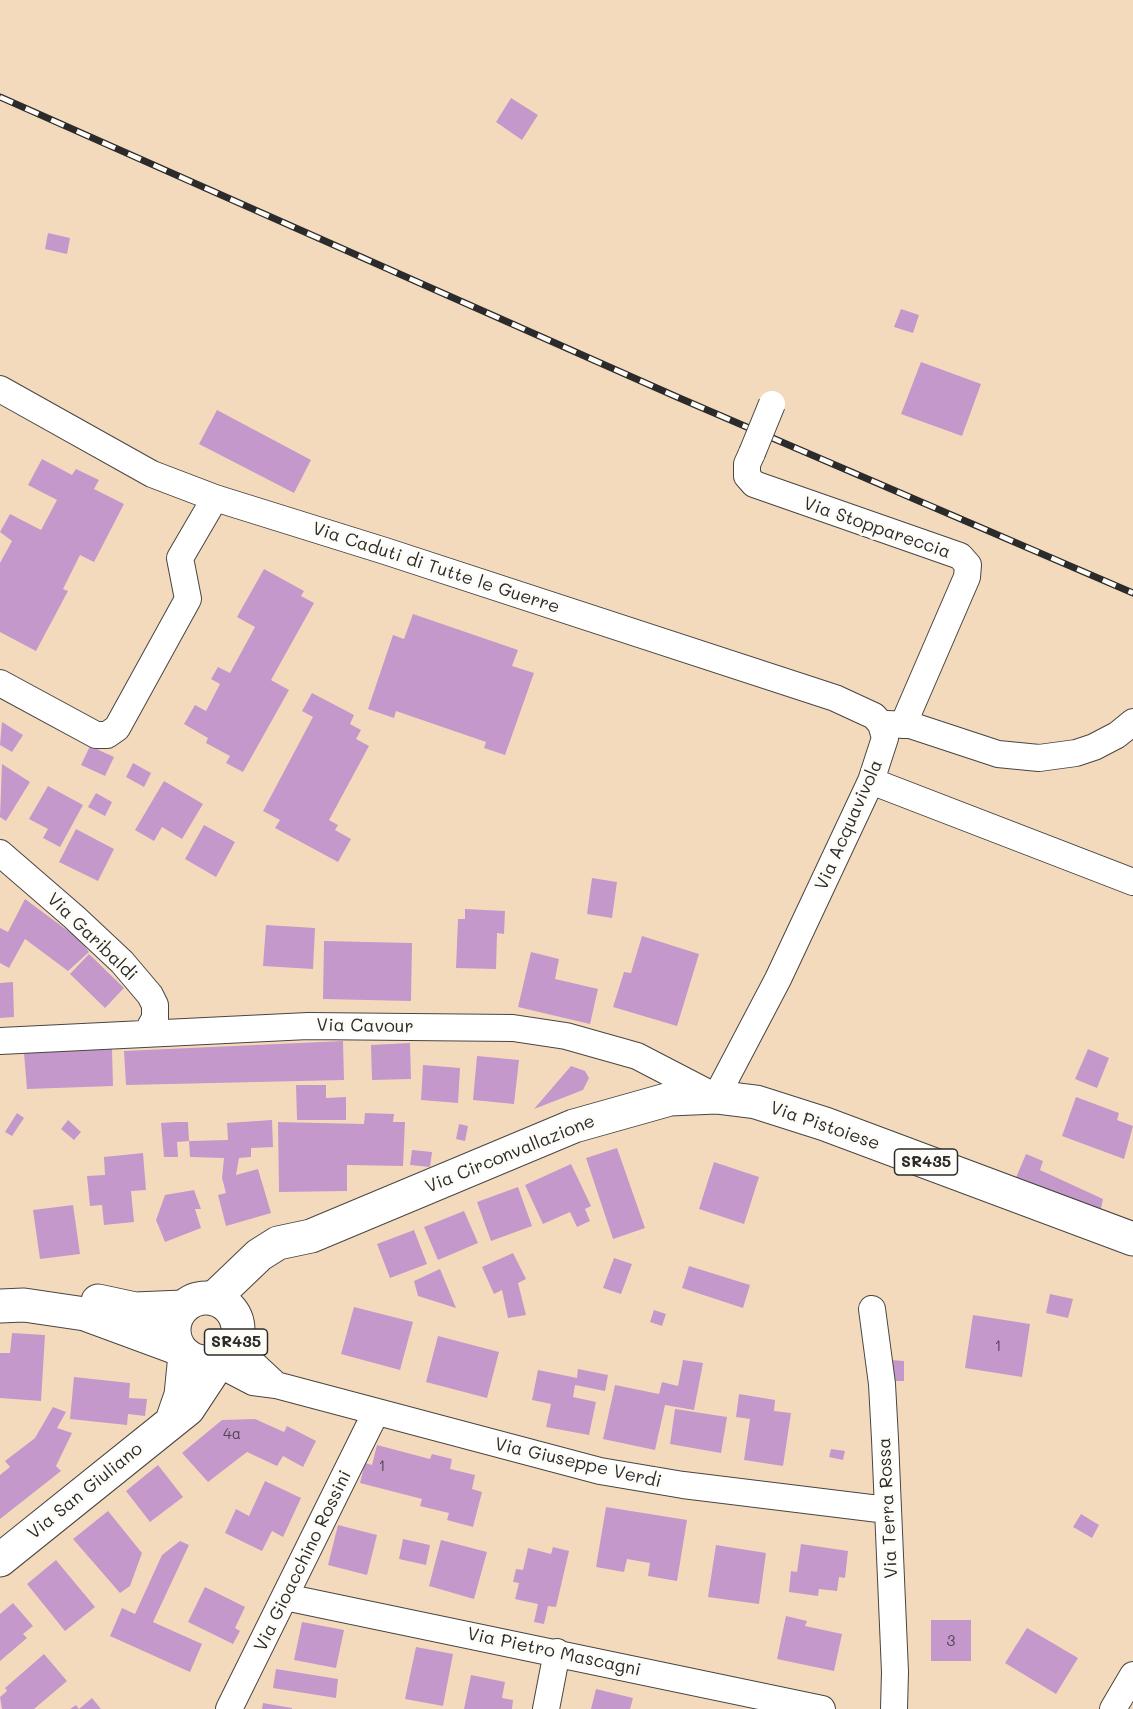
<!DOCTYPE html>
<style>
body{margin:0}
canvas{display:block;background:#f4dabc}
</style>
<canvas width="1133" height="1709"></canvas>
<script>
const c = document.querySelector('canvas').getContext('2d');
c.lineJoin = 'round';
function paint(path, color) { c.fillStyle = color; c.fill(path, 'evenodd'); }
const poly = rows => new Path2D(rows.map(r => 'M' + r).join(''));
function stroke(path, color, width, dash) { c.strokeStyle = color; c.lineWidth = width; c.lineCap = dash ? 'butt' : 'round'; c.setLineDash(dash || []); c.stroke(path); }
function label(font, color, halo, rows, align = 'center') {
  c.font = font + ' Mali,sans-serif'; c.lineWidth = 6; c.setLineDash([]); c.textBaseline = 'middle'; c.strokeStyle = halo; c.fillStyle = color; for (const [text, x, y, turn = 0] of rows) {
    c.save(); c.translate(x, y); c.rotate((+turn || 0) * Math.PI / 180); c.textAlign = isNaN(turn) ? turn : align; if (halo) c.strokeText(text, 0, 0); c.fillText(text, 0, 0); c.restore();
  }
}
paint(poly([
 [511,98,538,115,522,140,496,122],
 [48,233,70,238,67,254,45,249],
 [901,309,919,315,913,333,894,327],
 [921,362,981,384,962,436,901,414],
 [217,410,311,460,294,493,199,444],
 [42,459,72,475,76,469,99,480,94,489,124,504,94,562,80,555,63,589,68,591,36,651,0,632,0,563,12,541,0,532,10,514,41,530,57,500,28,485],
 [264,569,304,591,301,596,314,603,271,680,289,690,243,772,226,763,230,756,206,743,208,738,184,724,195,705,206,711,220,684,211,679,218,667,230,673,255,627,237,617],
 [413,614,518,650,512,666,534,673,505,755,484,748,486,742,396,711,394,718,368,709,393,635,404,639],
 [312,693,354,715,350,724,361,730,356,739,369,746,329,820,338,825,335,830,351,839,338,862,275,828,280,820,263,811,313,717,302,711],
 [2,722,23,735,12,752,0,745],
 [90,746,114,757,105,776,81,765],
 [133,763,151,773,144,787,126,777],
 [2,764,30,782,6,821,0,817],
 [164,781,203,804,182,839,162,827,154,841,135,830],
 [48,786,83,805,60,847,43,838,48,829,29,819],
 [96,793,112,802,105,816,88,807],
 [204,825,235,842,216,877,185,859],
 [76,829,114,849,98,881,59,862],
 [592,878,617,882,612,918,587,914],
 [25,899,79,939,89,952,68,971,25,939,9,968,0,963,0,928,8,932],
 [465,909,505,911,504,934,497,933,496,969,456,968,458,919,465,919],
 [266,925,315,928,313,969,263,966],
 [642,936,699,954,677,1026,613,1007,624,972,631,973],
 [324,941,412,943,411,1001,323,999],
 [531,952,559,959,555,979,598,989,590,1024,518,1007],
 [89,954,124,988,105,1008,70,974],
 [13,982,14,1017,0,1018,0,983],
 [343,1041,344,1080,126,1085,124,1051],
 [410,1043,411,1079,372,1080,371,1045],
 [112,1049,113,1086,27,1089,24,1053],
 [1088,1049,1109,1058,1097,1088,1075,1079],
 [477,1056,519,1060,514,1104,473,1100],
 [423,1065,460,1068,458,1103,421,1100],
 [571,1066,585,1071,589,1078,583,1090,534,1109],
 [296,1085,326,1085,326,1098,346,1097,346,1120,297,1120],
 [1076,1097,1119,1113,1117,1120,1133,1126,1124,1159,1062,1136],
 [17,1113,24,1118,12,1136,5,1132],
 [365,1113,394,1114,393,1122,405,1122,403,1166,347,1165,347,1191,279,1192,278,1122,364,1124],
 [68,1120,81,1132,74,1140,61,1129],
 [272,1120,273,1147,251,1148,251,1157,239,1158,236,1175,258,1169,271,1213,226,1226,218,1195,226,1193,222,1178,224,1158,190,1157,189,1141,228,1140,227,1123],
 [176,1122,188,1122,189,1141,177,1142,178,1157,164,1157,161,1123],
 [459,1124,468,1126,465,1141,456,1139],
 [617,1148,645,1228,613,1239,586,1158],
 [412,1150,432,1152,430,1167,410,1165],
 [143,1153,146,1190,131,1191,134,1222,104,1225,102,1205,90,1206,87,1176,105,1175,104,1157],
 [1026,1154,1043,1161,1040,1170,1103,1199,1100,1213,1015,1180],
 [714,1162,759,1177,744,1224,699,1209],
 [571,1164,591,1206,585,1209,590,1221,577,1227,570,1212,543,1224,525,1185],
 [518,1187,532,1226,491,1241,477,1202],
 [194,1190,201,1209,195,1209,201,1228,165,1242,156,1220,165,1195],
 [73,1205,80,1254,40,1259,33,1210],
 [464,1211,478,1243,438,1260,424,1227],
 [414,1230,427,1264,390,1278,377,1244],
 [513,1253,526,1279,518,1283,526,1315,508,1318,502,1290,494,1294,482,1267],
 [614,1258,632,1264,621,1294,603,1288],
 [689,1266,750,1285,743,1308,682,1288],
 [440,1269,456,1308,418,1296,414,1281],
 [1050,1294,1073,1299,1068,1318,1046,1313],
 [354,1307,413,1322,400,1370,341,1354],
 [654,1310,666,1314,662,1326,650,1322],
 [973,1315,1030,1324,1022,1377,965,1368],
 [12,1333,45,1335,41,1401,0,1398,0,1353,10,1353],
 [438,1336,499,1352,487,1398,426,1382],
 [683,1360,703,1363,694,1410,665,1405,655,1450,603,1439,615,1385,659,1394,662,1382,678,1386],
 [891,1360,904,1361,904,1381,890,1381],
 [578,1369,608,1375,605,1391,575,1385,573,1397,596,1402,589,1435,546,1427,551,1404,532,1400,538,1370,577,1378],
 [74,1377,130,1383,129,1398,147,1399,145,1416,128,1414,127,1425,70,1419],
 [739,1394,775,1400,774,1411,791,1413,783,1466,744,1460,750,1419,736,1417],
 [53,1407,66,1412,57,1428,72,1433,56,1466,61,1471,0,1519,0,1475,10,1467,5,1461,35,1438],
 [675,1409,727,1417,721,1453,670,1444],
 [255,1419,284,1432,287,1426,316,1441,303,1467,283,1456,277,1466,247,1452,208,1482,182,1453,222,1420],
 [377,1445,430,1459,432,1454,452,1459,450,1469,475,1475,472,1489,482,1492,473,1527,447,1520,449,1513,420,1506,422,1499,360,1483,365,1463,372,1465],
 [831,1449,845,1451,843,1460,829,1457],
 [158,1465,183,1497,150,1522,126,1491],
 [265,1481,301,1498,283,1537,272,1531,262,1551,225,1533,236,1509,249,1516],
 [606,1507,687,1520,677,1581,648,1576,650,1563,627,1559,624,1572,596,1567],
 [108,1511,142,1553,130,1586,120,1593,73,1539],
 [1081,1514,1099,1525,1092,1538,1073,1527],
 [338,1525,377,1535,367,1575,328,1565],
 [403,1539,430,1545,426,1565,399,1559],
 [441,1540,487,1552,474,1599,429,1586],
 [180,1541,189,1545,153,1622,202,1644,190,1672,110,1636,122,1608,135,1614,162,1555],
 [801,1544,848,1551,845,1578,839,1577,837,1591,819,1589,818,1596,789,1592,791,1571,797,1572],
 [716,1545,766,1553,759,1604,708,1597],
 [553,1547,569,1551,556,1607,548,1606,544,1624,534,1622,538,1604,515,1599,519,1583,513,1582,516,1569,523,1570,528,1548,551,1554],
 [56,1560,95,1607,65,1631,27,1584],
 [205,1587,245,1607,235,1628,240,1631,233,1644,188,1622],
 [13,1603,33,1626,23,1634,27,1638,0,1661,0,1614],
 [786,1616,807,1621,805,1626,842,1634,834,1671,777,1659],
 [931,1620,971,1620,971,1661,931,1661],
 [302,1622,344,1630,336,1668,294,1660],
 [1027,1628,1078,1658,1056,1694,1005,1663],
 [416,1647,453,1654,443,1706,405,1699],
 [44,1654,67,1681,34,1709,2,1709,0,1697,7,1691,5,1688],
 [276,1669,338,1679,336,1698,273,1688],
 [471,1675,505,1682,502,1698,513,1700,512,1709,464,1709],
 [596,1689,633,1698,630,1709,591,1709],
 [92,1698,101,1709,70,1709,76,1705,79,1709],
 [263,1703,292,1708,292,1709,262,1709]
]), '#c598cb');
const minor = poly([
 [0,389,152,474,215,498,385,551,835,698,874,716,881,724,885,738,871,781,778,979,716,1097,637,1056,566,1036,513,1028,308,1026,0,1041],
 [752,453,747,464,747,476,754,484,960,556,968,565,967,577,903,725],
 [0,683,96,735,107,735,117,728,188,599,180,558,215,498],
 [887,724,910,725,998,754,1039,758,1076,753,1094,747,1117,735,1133,722],
 [871,781,1133,882],
 [0,853,74,917,122,962,150,995,155,1005,155,1018,146,1034],
 [872,1309,882,1384,885,1439,895,1672,894,1709],
 [236,1341,247,1358,276,1385],
 [221,1359,230,1370,253,1382,276,1385,600,1471,683,1485,887,1510],
 [285,1597,822,1709],
 [229,1709,376,1412],
 [546,1709,557,1652],
 [1113,1709,1133,1675]
]);
const secondary = poly([
 [172,1421,181,1395,185,1355],
 [0,1560,188,1409,221,1359]
]);
const primary = poly([
 '174 1330a32 32 0 1 1 64 0a32 32 0 1 1-64 0Z',
 [213,1299,259,1255,278,1243,311,1236,574,1126,670,1099,716,1097,756,1102,825,1124,1133,1239],
 [98,1301,135,1309,183,1307],
 [0,1306,24,1305,85,1314,180,1349]
]);
stroke(minor, '#494541', 28);
stroke(secondary, '#494541', 35);
stroke(primary, '#494541', 35);
stroke(minor, '#fff', 26);
stroke(secondary, '#fff', 33);
stroke(primary, '#fff', 33);
const rail = poly([
 [0,97,677,397,1133,593]
]);
stroke(rail, '#2b2b2b', 7);
stroke(rail, '#fdfcf7', 4.5, [14]);
const minorBridge = poly([
 [752,453,772,404]
]);
stroke(minorBridge, '#494541', 28, []);
stroke(minorBridge, '#fff', 26);
label('15px', '#524653', null, [
 ["1",998,1346],
 ["4a",232,1434],
 ["1",382,1466],
 ["3",951,1641]
]);
for (const [x, y, w] of [
 [926,1162,63],
 [236,1342,63]
]) { const box = new Path2D(); box.roundRect(x - w / 2, y - 13, w, 26, 4.5); c.fillStyle = '#fdfcf7'; c.fill(box); stroke(box, '#2b2b2b', 1.5); }
label('bold 16px', '#2b2b2b', null, [
 ["SR435",926,1162],
 ["SR435",236,1342]
]);
label('18px', '#2b2b2b', '#fdfcf7', [
 ["Via Stoppareccia",877,528,19],
 ["Via Caduti di Tutte le Guerre",436,568,18],
 ["Via Acquavivola",849,825,-66],
 ["Via Garibaldi",92,937,44],
 ["Via Cavour",365,1026,1],
 ["Via Pistoiese",825,1126,19],
 ["Via Circonvallazione",510,1154,-22],
 ["Via Giuseppe Verdi",578,1463,13],
 ["Via San Giuliano",85,1491,-39],
 ["Via Terra Rossa",888,1508,-93],
 ["Via Gioacchino Rossini",303,1561,-64],
 ["Via Pietro Mascagni",554,1652,12]
]);
</script>
